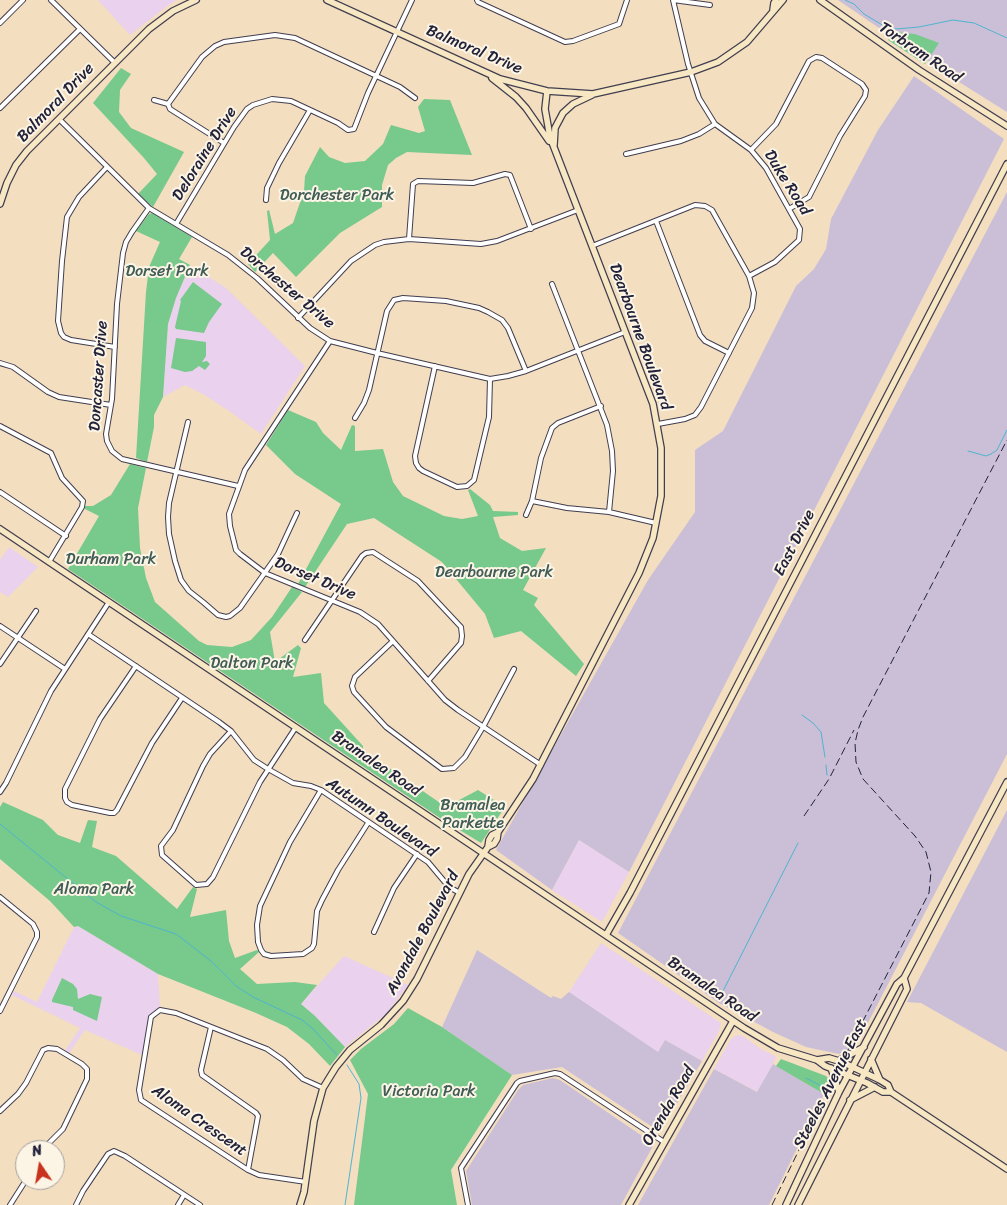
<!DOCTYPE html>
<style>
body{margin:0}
#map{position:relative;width:1007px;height:1205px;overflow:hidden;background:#f3dec0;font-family:Sriracha,sans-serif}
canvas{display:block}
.north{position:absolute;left:15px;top:1140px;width:50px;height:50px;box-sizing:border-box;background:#fcf5e5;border:1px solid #a5a1a1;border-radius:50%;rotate:348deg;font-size:14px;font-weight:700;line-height:20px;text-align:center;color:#22223b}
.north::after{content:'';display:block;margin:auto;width:18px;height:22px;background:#c8321e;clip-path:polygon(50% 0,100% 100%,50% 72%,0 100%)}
</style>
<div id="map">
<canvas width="1007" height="1205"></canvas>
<div class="north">N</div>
</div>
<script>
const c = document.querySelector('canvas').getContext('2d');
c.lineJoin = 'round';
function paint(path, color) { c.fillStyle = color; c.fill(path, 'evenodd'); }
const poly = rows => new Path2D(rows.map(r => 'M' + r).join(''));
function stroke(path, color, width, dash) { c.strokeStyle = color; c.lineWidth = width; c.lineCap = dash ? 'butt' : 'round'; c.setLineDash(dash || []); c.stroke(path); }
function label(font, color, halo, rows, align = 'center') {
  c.font = font + ' Sriracha,sans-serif'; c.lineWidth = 4; c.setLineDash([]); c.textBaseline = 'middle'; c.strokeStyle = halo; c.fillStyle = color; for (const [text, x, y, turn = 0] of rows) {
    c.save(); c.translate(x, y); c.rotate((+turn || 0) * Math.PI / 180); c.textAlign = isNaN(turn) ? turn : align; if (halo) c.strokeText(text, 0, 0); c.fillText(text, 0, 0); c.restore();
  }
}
paint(poly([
 [98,0,177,0,170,4,130,35],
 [190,265,226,288,305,366,261,434,232,413,203,394,185,385,163,397,168,324,176,298],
 [9,547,38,567,8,597,0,592,0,560],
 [579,840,629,872,602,922,552,890],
 [78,926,158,974,160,1007,153,1012,150,1017,142,1055,85,1030,69,1053,65,1051,80,1028,12,995,14,991,37,1002,74,927],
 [601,943,721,1023,719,1031,702,1061,665,1040,658,1052,570,994,569,992],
 [344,956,408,985,387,1013,345,1047,315,1016,301,1004],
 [737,1035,743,1036,761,1049,775,1056,776,1058,758,1092,714,1069,731,1039]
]), '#ead1ed');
paint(poly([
 [838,0,1007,0,1007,112,951,77],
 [914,76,1004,139,629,872,579,840,552,890,496,850,648,580,695,512,695,450,723,431,796,286,814,269,826,249,831,219,878,130],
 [1007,192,1007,754,856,1046,852,1050,839,1054,806,1047,773,1032,719,1003,618,933],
 [1007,810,1007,1052,921,1003,907,1002],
 [477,950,551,998,553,996,561,999,569,992,658,1052,665,1040,702,1061,660,1132,562,1067,512,1075,442,1027],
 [773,1064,824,1094,769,1205,638,1205,714,1069,757,1092],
 [553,1078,560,1080,654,1144,621,1205,472,1205,466,1171,518,1090,523,1085]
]), '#cabfd7');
paint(poly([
 [895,32,915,34,939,43,925,64,888,40],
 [121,68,131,74,120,90,119,112,131,128,184,152,153,207,138,194,157,174,144,158,93,103],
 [424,99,450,100,472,155,407,152,396,158,388,165,382,185,382,207,340,233,296,277,273,253,255,272,248,264,270,240,267,211,269,210,275,234,293,223,304,191,305,176,320,147,329,157,345,163,365,161,383,144,391,125,419,133,425,131,418,107],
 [152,213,192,237,179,259,190,265,176,298,168,324,163,397,154,415,154,427,147,462,136,458,146,292,149,267,160,242,136,231,149,214],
 [193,282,222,304,209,322,204,333,176,329,175,327,181,301,180,300],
 [176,338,206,342,206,356,202,362,207,361,210,364,205,370,199,366,192,371,185,372,171,368],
 [288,410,316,422,323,433,341,450,352,425,355,426,355,451,383,449,393,482,403,496,444,516,462,519,478,516,468,490,470,489,490,505,493,511,518,512,518,515,493,517,500,538,522,551,546,548,523,590,538,598,534,605,584,664,576,676,521,631,494,638,485,614,442,562,374,518,347,524,305,587,298,584,341,504,295,474,266,445],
 [130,464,146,468,138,508,140,548,146,578,155,602,199,641,207,645,232,647,251,640,272,617,292,587,302,592,270,632,275,662,298,645,301,648,293,677,321,673,324,703,363,746,363,750,446,807,478,790,505,807,481,843,440,818,68,569,99,516,85,509,85,506,93,506,111,495],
 [3,802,43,820,58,835,80,843,88,820,97,821,92,847,116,856,177,909,193,887,197,889,190,917,226,910,229,941,235,958,257,950,259,952,240,969,257,984,295,982,317,985,301,1004,315,1016,345,1047,330,1066,309,1044,287,1027,256,1013,158,974,78,926,74,927,50,901,0,859,0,807],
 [62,978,73,984,77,989,78,999,90,994,102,997,97,1021,73,1010,73,1007,52,1002,52,1000],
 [408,1008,442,1027,512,1075,451,1170,457,1205,354,1205,368,1094,350,1060,361,1049,394,1024],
 [781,1059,826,1076,831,1082,824,1094,776,1066]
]), '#77c98c');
stroke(poly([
 [845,0,854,4,864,14,884,26,896,29,919,27,953,20,974,23,1007,38],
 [968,451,986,456,991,454,997,450,1007,430],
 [802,715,813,723,821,732,825,757],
 [826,765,827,775],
 [0,824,96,902,121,916,176,934,211,961,236,986,253,997,302,1020,312,1028,337,1055],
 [719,999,798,843],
 [806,1078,821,1086],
 [345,1205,361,1098,359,1084,347,1065]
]), '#4fb4ce', 1);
const street = poly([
 [51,0,115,63],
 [477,0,478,2,565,42,573,41,619,24,627,0],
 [673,0,688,64,699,98,715,124,751,150,766,168,800,229,799,240,775,262,749,276],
 [673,0,710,5],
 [0,23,23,0],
 [154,100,168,104],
 [0,108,80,29],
 [59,119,149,208,228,255,257,278,310,328,330,341,377,353,490,379,508,376,526,371,625,332],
 [224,143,170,109,168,104,202,57,215,46,224,42,275,35,295,38,400,87,415,98],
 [751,150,776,124,809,61,816,57,822,58,862,84,866,90,865,96,840,136,809,197,789,209],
 [626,154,681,141,699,134,715,124],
 [107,167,79,197,67,217,62,261,58,321,61,333,64,337,71,340,115,347],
 [266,200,267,188,279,163,310,110],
 [149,208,132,232,126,242,123,253,117,304,112,399,106,434,107,441,112,451,122,459,238,486],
 [656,221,700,335,705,341,729,353],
 [176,224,234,127,247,109,253,105,272,99,291,101,338,123,348,130,354,129,368,93,412,0],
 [409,239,413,184,418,181,473,183,505,174,510,175,531,229],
 [592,246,695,205,705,206,712,210,749,276,754,293,752,308,701,407,695,415,685,419,658,424],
 [552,284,607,425,612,451,613,471,609,512],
 [298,318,351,261,375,245,384,242,409,239,481,244,497,241,578,210],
 [330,341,245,470,229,514,230,526,236,550,240,554,265,573,360,612,378,624,445,700,458,710,541,765],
 [0,363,13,367,48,392,59,397,111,405],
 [435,366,415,456,416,463,419,468,423,471,457,487,467,486,474,480,489,417,490,379],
 [355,418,364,403,369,390,387,311,394,300,403,298,446,301,479,308,488,312,502,320,508,328,526,371],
 [188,422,169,503,168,517,169,534,175,561,181,580,189,591,203,602,218,615,226,617,230,616,240,608,278,554,297,513],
 [0,426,51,453,62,478,83,501,82,507,49,562],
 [0,492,66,536],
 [532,501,567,508,609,512,656,523],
 [526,515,532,501,541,458,552,428,558,423,601,406],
 [0,626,65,669],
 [88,634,219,722,231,731,254,760,268,769,293,783,311,786,321,790,428,862,449,887,460,893],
 [305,640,362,556,366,553,373,552,418,581,461,627,462,636,461,643,428,681],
 [393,641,355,677,352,686,354,692,386,727,442,769,454,768,465,757,483,727,514,669],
 [0,664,36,611],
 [136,666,100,719,65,789,65,798,67,802,72,805,110,813,114,813,117,810,152,743,182,698],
 [231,731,210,754,203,766,173,830,161,846,162,855,196,885,207,884,213,877,260,782,296,727],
 [321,790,290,842,260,906,257,925,258,942,261,950,264,954,271,956,303,954,312,948,314,944,317,911,322,900,338,870,368,823],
 [0,792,6,783,51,691,109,602],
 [0,897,33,924,37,932,37,937,0,1011],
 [374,932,394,888,417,854],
 [211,1027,201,1070,202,1075,256,1113,258,1116,248,1170],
 [0,1111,18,1094,26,1083,43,1050,48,1048,57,1049,82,1064,87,1069,87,1079,63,1129,42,1150],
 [306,1182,259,1175,248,1170,141,1100,139,1090,151,1017,160,1010,176,1013,267,1049,283,1060,303,1079,323,1088],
 [10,1205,26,1180],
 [76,1205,83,1191,108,1154,114,1151,125,1156,200,1205],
 [178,1205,184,1195],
 [468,1205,461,1168,517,1083,520,1081,555,1073,560,1074,664,1142]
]);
const secondary = poly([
 [327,0,500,79,547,91,593,94,691,72,718,62,747,42,783,0],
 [820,0,919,70,1007,126],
 [773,10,774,3,776,0],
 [492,78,516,97,526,108,549,141],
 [554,145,555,128,563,113,573,104,592,95],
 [0,204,7,183,16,165,27,151,149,29,173,11,196,0],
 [0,529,744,1028,778,1048,817,1060,825,1066,867,1083,883,1092,891,1092,1007,1169],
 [488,847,489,840,492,835,498,832,533,779,639,573,653,538,661,496,661,448,653,404,550,137,545,109,547,91],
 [606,935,630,893,1007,164],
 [871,1059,880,1080],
 [817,1060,829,1058,842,1062,880,1080,888,1085,891,1092],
 [838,1061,864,1047],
 [831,1068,839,1092],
 [850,1100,875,1087],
 [300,1205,304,1192,314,1121,323,1088,336,1067,350,1050,381,1025,403,1001,417,979,469,874,488,847,494,844,497,839,498,832],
 [629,1205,733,1021],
 [786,1205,839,1092,897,984,904,978,1007,782],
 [798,1205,907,989,904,978]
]);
stroke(street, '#413e4f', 6);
stroke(secondary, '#413e4f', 8);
stroke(street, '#fff', 4);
stroke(secondary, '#f7e8c3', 5.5);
stroke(poly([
 [804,816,829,779,854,730],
 [772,1205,848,1050,929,893,931,872,926,852,915,836,863,779,856,762,855,743,858,730,863,717,1007,440]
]), '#22223b', 1, [8, 4]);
label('16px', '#22223b', '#fcf5e5', [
 ["Balmoral Drive",474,50,23],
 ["Torbram Road",920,53,34],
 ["Balmoral Drive",56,103,-46],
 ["Deloraine Drive",205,154,-58],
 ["Duke Road",787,183,58],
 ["Dorchester Drive",287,288,40],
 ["Dearbourne Boulevard",640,337,70],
 ["Doncaster Drive",99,376,-86],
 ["East Drive",795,543,-63],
 ["Dorset Drive",315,579,23],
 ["Bramalea Road",376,764,34],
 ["Autumn Boulevard",381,818,34],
 ["Avondale Boulevard",423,933,-62],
 ["Bramalea Road",712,990,34],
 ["Steeles Avenue East",831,1084,-63],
 ["Orenda Road",669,1106,-60],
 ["Aloma Crescent",199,1121,35]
]);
label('16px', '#405c57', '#fcf5e5', [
 ["Dorchester Park",337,196],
 ["Dorset Park",167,272],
 ["Durham Park",111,560],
 ["Dearbourne Park",494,573],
 ["Dalton Park",252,664],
 ["Bramalea",473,806],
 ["Parkette",473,824],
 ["Aloma Park",94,890],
 ["Victoria Park",429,1092]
]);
</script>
